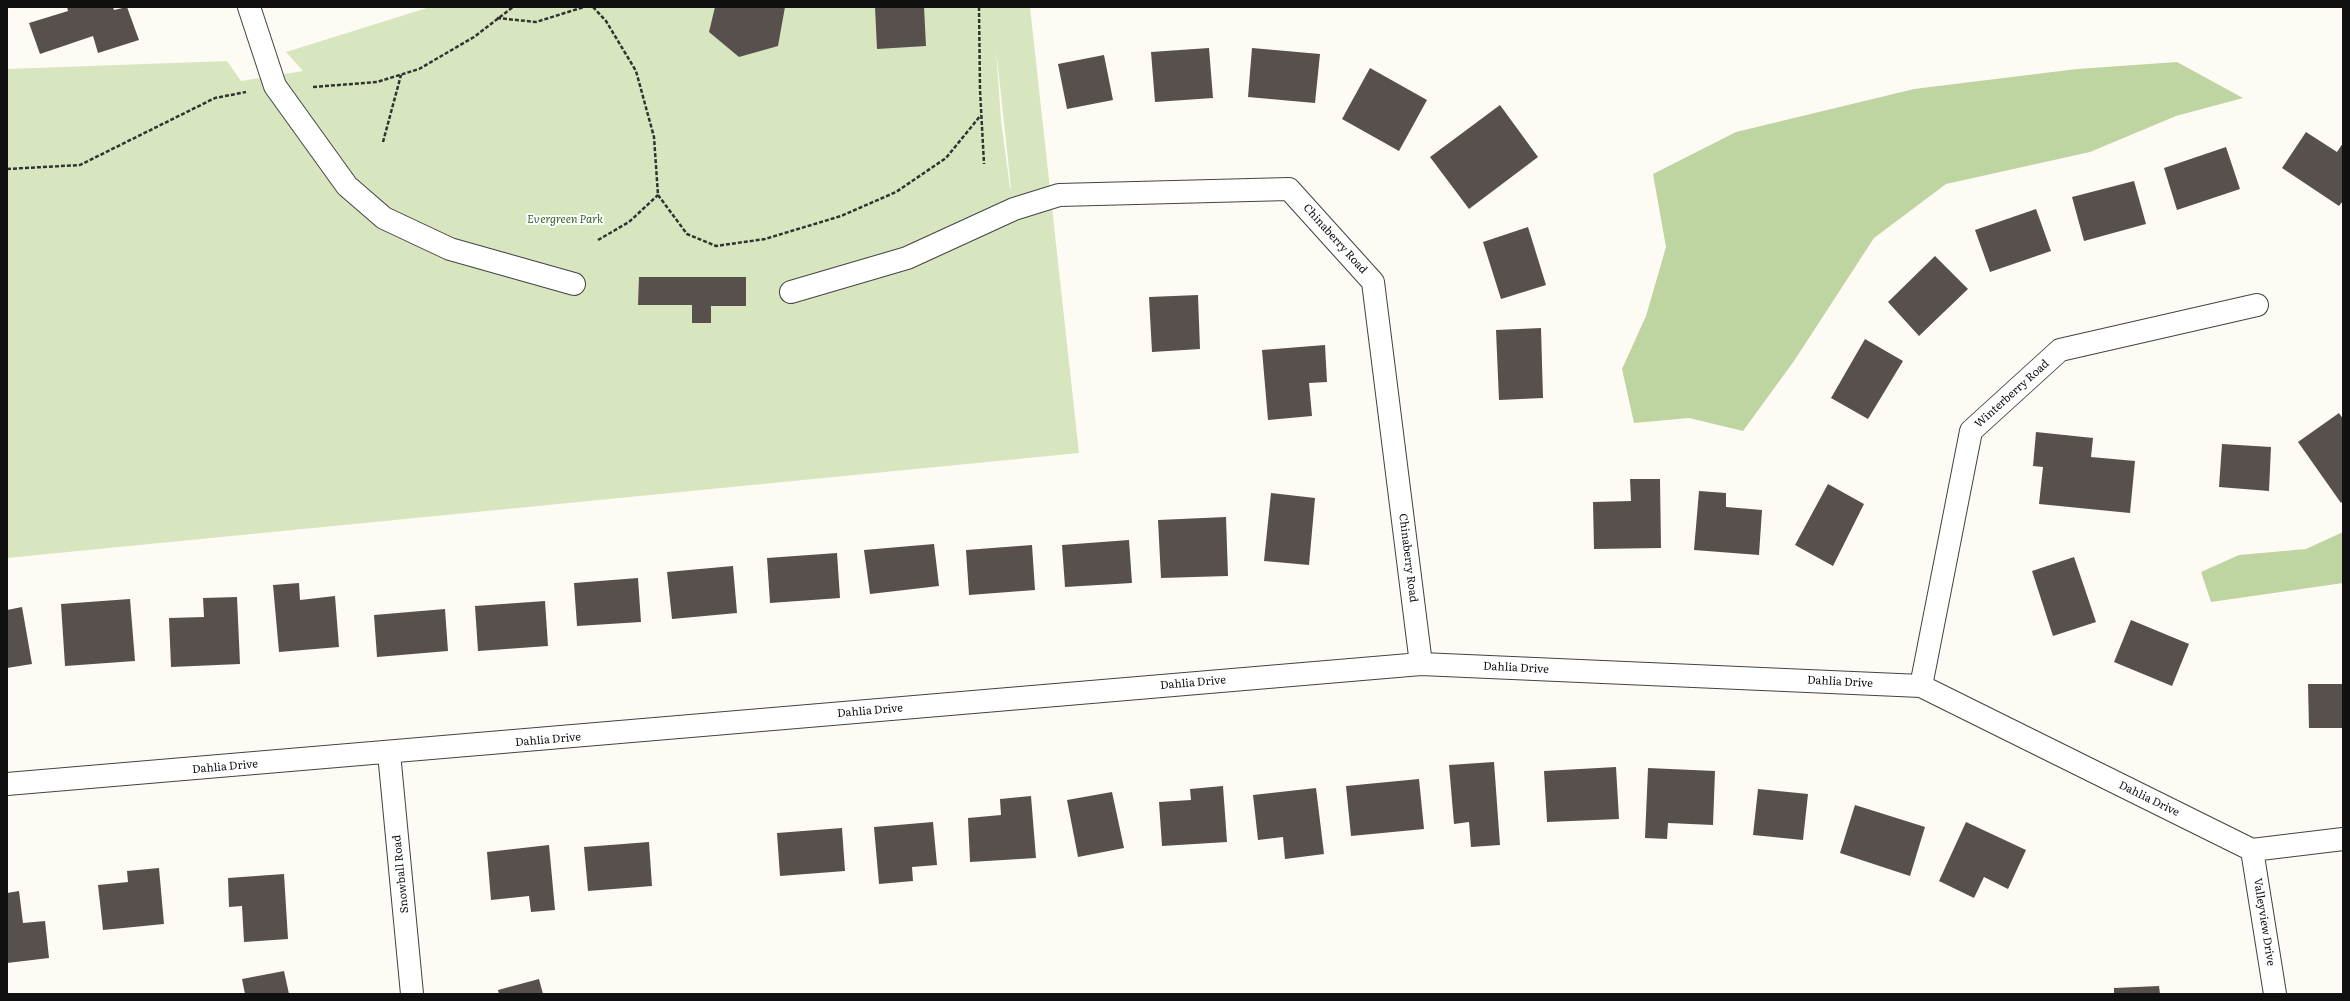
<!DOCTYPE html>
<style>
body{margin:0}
#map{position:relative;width:2350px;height:1001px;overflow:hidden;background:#fefbf4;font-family:Literata,serif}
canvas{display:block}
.frame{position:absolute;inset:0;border:8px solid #101010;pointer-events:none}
</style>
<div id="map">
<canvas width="2350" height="1001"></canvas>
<div class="frame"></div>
</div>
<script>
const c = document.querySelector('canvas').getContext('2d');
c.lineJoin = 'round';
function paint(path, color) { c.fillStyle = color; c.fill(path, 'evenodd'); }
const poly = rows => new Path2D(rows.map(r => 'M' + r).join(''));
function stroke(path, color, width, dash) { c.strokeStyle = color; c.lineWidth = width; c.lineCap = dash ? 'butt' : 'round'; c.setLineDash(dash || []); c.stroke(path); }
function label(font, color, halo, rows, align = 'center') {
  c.font = font + ' Literata,serif'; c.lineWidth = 4; c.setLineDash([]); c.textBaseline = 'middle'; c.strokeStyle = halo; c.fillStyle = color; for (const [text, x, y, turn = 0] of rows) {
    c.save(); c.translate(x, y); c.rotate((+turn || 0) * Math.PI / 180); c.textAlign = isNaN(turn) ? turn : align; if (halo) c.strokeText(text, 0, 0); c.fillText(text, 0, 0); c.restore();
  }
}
paint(poly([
 [430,7,1030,7,1079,453,7,558,7,69,227,61,241,81,303,71,286,52],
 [996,49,1011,188,1010,188,1001,120]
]), '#d8e6c0');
paint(poly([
 [2177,62,2243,98,2176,116,2090,152,1946,184,1874,238,1794,361,1743,431,1689,418,1634,423,1622,369,1646,316,1666,247,1653,174,1736,132,1914,89,2077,69],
 [2343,532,2343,583,2211,602,2201,572,2239,555,2306,549]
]), '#bed5a1');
paint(poly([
 [67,7,113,7,114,10,127,7,139,40,98,53,93,36,40,54,29,23,68,11],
 [715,7,785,7,778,46,739,57,709,32],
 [875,7,924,7,926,46,877,49],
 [1209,48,1213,98,1155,102,1151,52],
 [1252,48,1320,54,1315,103,1248,97],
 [1104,55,1113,100,1067,109,1058,64],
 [1370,68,1427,100,1399,151,1342,119],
 [1500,105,1538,157,1469,209,1430,157],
 [2306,132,2337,152,2343,143,2343,201,2339,206,2282,168],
 [2226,147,2240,189,2177,210,2164,168],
 [2134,181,2146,224,2084,241,2072,197],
 [2036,209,2051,251,1990,272,1975,230],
 [1528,227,1546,285,1501,299,1483,242],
 [1935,256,1968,289,1919,336,1888,302],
 [639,277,746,277,746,306,711,306,711,323,692,323,692,305,638,305],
 [1198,295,1200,349,1152,352,1149,297],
 [1541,328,1543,398,1499,400,1496,330],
 [1865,339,1903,361,1868,419,1831,398],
 [1325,345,1327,382,1309,383,1312,416,1268,420,1262,350],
 [2339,413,2343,419,2343,501,2341,503,2298,442],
 [2036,432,2093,438,2091,457,2135,461,2130,513,2039,504,2043,467,2033,466],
 [2222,444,2271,447,2269,491,2219,487],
 [1630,479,1660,479,1661,548,1594,549,1593,502,1631,501],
 [1828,484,1864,504,1833,566,1795,545],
 [1699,491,1726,493,1726,507,1762,510,1759,555,1694,550],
 [1271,493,1315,498,1309,565,1264,561],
 [1226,517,1228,576,1161,578,1158,520],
 [1129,540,1132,583,1065,587,1062,545],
 [934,544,939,586,870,594,864,550],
 [1032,545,1035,590,969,595,966,550],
 [837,553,840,598,770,603,767,558],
 [2074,557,2096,622,2053,636,2032,571],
 [733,566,737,613,672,619,667,572],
 [638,578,641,622,577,626,574,583],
 [299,583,300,600,335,596,339,647,279,652,273,585],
 [237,597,240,664,171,667,169,618,204,617,203,598],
 [130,599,135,661,65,666,61,604],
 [545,601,548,646,478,651,475,606],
 [22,607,32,664,7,668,7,610],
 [445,609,448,651,377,657,374,615],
 [2131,620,2189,644,2172,686,2114,662],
 [2308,684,2343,684,2343,728,2309,728],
 [1494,762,1500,845,1471,847,1469,822,1454,824,1449,765],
 [1616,767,1619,819,1547,822,1544,771],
 [1648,768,1715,771,1713,825,1668,823,1667,839,1645,838],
 [1419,779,1424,829,1351,836,1346,786],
 [1223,786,1227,842,1162,846,1159,802,1191,800,1190,789],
 [1316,788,1324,854,1285,859,1283,837,1258,840,1253,795],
 [1758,789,1808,794,1803,840,1753,835],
 [1112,792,1124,848,1078,857,1067,800],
 [1031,796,1036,858,970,862,968,818,1001,815,1000,799],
 [1855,805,1925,827,1910,876,1840,853],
 [933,822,937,865,912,867,913,881,879,884,874,827],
 [1966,822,2026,850,2008,889,1984,877,1974,898,1939,881],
 [842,828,845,871,780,876,777,833],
 [649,842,652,886,588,891,584,847],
 [549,845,555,910,531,912,529,896,491,900,487,852],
 [159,868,164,924,103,930,98,885,128,882,127,871],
 [284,874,288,939,244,942,242,906,229,907,228,878],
 [19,891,23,923,45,921,49,958,7,963,7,893],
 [284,971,289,994,245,994,242,979],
 [539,979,543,994,499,994,498,990],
 [2159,986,2160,994,2114,994,2114,988]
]), '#58504d');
const minor = poly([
 [249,7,275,86,347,186,384,218,450,249,574,284],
 [791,292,907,258,1014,209,1059,195,1289,189,1373,282,1421,664],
 [1921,686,1971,431,2060,350,2257,305],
 [389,753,412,994],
 [7,784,1421,664,1921,686,2252,850,2343,839],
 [2252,850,2275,994]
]);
stroke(minor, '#434343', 24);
stroke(poly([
 [593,7,606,21,636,71,654,137,658,195,687,234,716,246,765,239,841,216,896,192,946,158,981,115],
 [979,7,980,90,984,164],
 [497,18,536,22,584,7],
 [313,87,377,82,419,69,474,37,513,7],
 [383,142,401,75],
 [7,169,80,165,215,98,246,92],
 [598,240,629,222,658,195]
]), '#323232', 2.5, [4, 2]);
stroke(minor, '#fff', 22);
label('italic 11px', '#386226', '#fff', [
 ["Evergreen Park",565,220]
]);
label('11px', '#101010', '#fff', [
 ["Chinaberry Road",1335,239,48],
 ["Winterberry Road",2012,394,-42],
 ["Chinaberry Road",1408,558,83],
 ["Dahlia Drive",1516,668,3],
 ["Dahlia Drive",1840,682,3],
 ["Dahlia Drive",1193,683,-5],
 ["Dahlia Drive",870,711,-5],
 ["Dahlia Drive",548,740,-5],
 ["Dahlia Drive",225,767,-5],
 ["Dahlia Drive",2149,799,26],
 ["Snowball Road",401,874,-96],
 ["Valleyview Drive",2264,922,81]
]);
</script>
